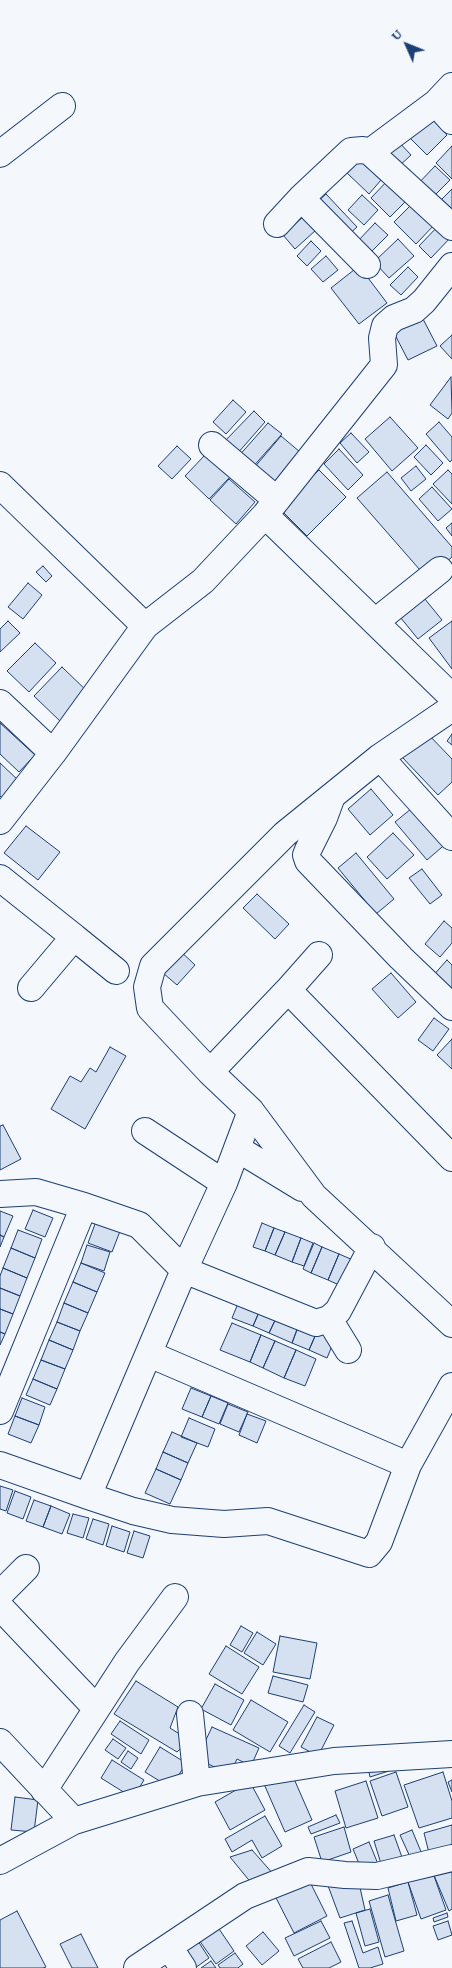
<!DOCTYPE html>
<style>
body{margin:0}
#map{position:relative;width:452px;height:1968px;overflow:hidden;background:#f4f7fb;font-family:"Crimson Pro",serif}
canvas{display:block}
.north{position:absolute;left:382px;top:20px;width:50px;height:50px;-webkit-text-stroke:4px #f4f7fb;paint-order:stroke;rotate:314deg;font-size:14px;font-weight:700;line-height:20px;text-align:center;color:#1d3f73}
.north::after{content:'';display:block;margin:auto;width:18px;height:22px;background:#1d3f73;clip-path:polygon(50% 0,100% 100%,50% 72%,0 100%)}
</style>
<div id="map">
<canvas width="452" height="1968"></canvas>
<div class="north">U</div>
</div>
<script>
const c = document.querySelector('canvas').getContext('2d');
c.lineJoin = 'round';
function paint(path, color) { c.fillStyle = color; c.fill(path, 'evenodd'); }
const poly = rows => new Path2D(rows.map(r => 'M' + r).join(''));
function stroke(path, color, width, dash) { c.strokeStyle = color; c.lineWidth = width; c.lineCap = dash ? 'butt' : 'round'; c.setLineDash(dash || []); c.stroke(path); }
const building = poly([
 [428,115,447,135,427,155,407,135,428,115],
 [397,140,411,155,397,168,384,153,397,140],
 [452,146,452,179,436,163,452,146],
 [357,158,381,180,369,194,345,171,357,158],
 [435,166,450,180,429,201,415,187,435,166],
 [390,178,410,197,390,217,371,198,390,178],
 [452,189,452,221,436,205,452,189],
 [326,194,357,227,344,239,313,206,326,194],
 [362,195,378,210,364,225,348,210,362,195],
 [413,203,435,224,416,244,394,222,413,203],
 [304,216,316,230,295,249,283,235,304,216],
 [375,223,388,235,369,254,357,242,375,223],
 [440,224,452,236,431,258,419,246,440,224],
 [398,239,414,256,389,278,374,262,398,239],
 [311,241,321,251,307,266,297,256,311,241],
 [326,256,338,270,323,282,311,269,326,256],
 [359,266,387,303,359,324,331,288,359,266],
 [408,267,418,277,401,295,390,285,408,267],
 [422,317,437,346,408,360,393,331,422,317],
 [452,335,452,359,440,346,452,335],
 [451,377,452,413,448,419,430,405,451,377],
 [233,400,246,412,226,434,213,422,233,400],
 [254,411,265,422,237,454,224,442,254,411],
 [390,417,418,448,392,471,365,439,390,417],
 [439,422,452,437,452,460,450,462,426,434,439,422],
 [268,423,282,434,251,469,237,458,268,423],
 [351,433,369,452,357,463,340,443,351,433],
 [281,436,300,452,273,485,253,469,281,436],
 [426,445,443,463,431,475,414,457,426,445],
 [177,446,191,459,172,479,158,466,177,446],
 [339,449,363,475,348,490,324,464,339,449],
 [206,454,230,477,209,499,185,476,206,454],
 [416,466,426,479,411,491,401,478,416,466],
 [319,470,346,497,307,536,280,509,319,470],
 [448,470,452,474,452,504,433,484,448,470],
 [387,472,452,547,452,557,427,578,357,498,387,472],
 [229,479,255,502,236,524,210,500,229,479],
 [432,487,452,509,438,521,419,499,432,487],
 [452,523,452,536,446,528,452,523],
 [43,566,52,576,46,582,36,572,43,566],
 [28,583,42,595,23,619,8,607,28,583],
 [420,593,442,620,418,639,396,612,420,593],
 [8,621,20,633,0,652,0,629,8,621],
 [452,621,452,669,429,638,452,621],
 [35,643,56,663,29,692,7,671,35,643],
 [62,667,90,694,62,723,34,696,62,667],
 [0,723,35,755,19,772,0,754,0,723],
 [426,732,452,759,452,782,438,795,401,756,426,732],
 [452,734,452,745,447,741,452,734],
 [0,763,19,781,2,798,0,796,0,763],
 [371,789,393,815,370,835,348,809,371,789],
 [417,804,449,841,427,860,395,822,417,804],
 [26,826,60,852,38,880,4,853,26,826],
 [393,833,414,855,387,879,367,857,393,833],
 [356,853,394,899,376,914,338,868,356,853],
 [422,869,442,895,430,904,409,878,422,869],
 [257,894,289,924,275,939,243,908,257,894],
 [444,921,452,928,452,943,440,957,425,944,444,921],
 [175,946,195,965,177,985,156,967,175,946],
 [447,960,452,965,452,997,431,978,447,960],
 [391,973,416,1002,398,1018,372,989,391,973],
 [434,1018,449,1029,433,1051,418,1040,434,1018],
 [452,1039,452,1069,437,1055,452,1039],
 [110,1047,126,1056,85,1129,51,1109,70,1076,81,1082,90,1068,96,1072,110,1047],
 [3,1125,21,1159,0,1170,0,1126,3,1125],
 [33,1210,53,1218,45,1237,25,1229,33,1210],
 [0,1211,13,1216,4,1237,0,1235,0,1211],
 [98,1216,122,1226,112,1252,88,1243,98,1216],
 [262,1223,274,1228,265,1251,253,1247,262,1223],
 [274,1228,285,1232,275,1255,265,1251,274,1228],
 [18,1230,42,1239,35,1258,11,1248,18,1230],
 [285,1232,301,1238,292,1262,275,1255,285,1232],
 [0,1235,4,1237,0,1247,0,1235],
 [301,1238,313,1243,304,1266,292,1262,301,1238],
 [314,1243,322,1247,311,1273,303,1269,314,1243],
 [87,1245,110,1252,104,1271,81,1263,87,1245],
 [322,1247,339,1254,328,1280,311,1273,322,1247],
 [11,1248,35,1258,27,1278,3,1268,11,1248],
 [339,1254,360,1263,348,1289,328,1280,339,1254],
 [81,1263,105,1273,97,1292,73,1282,81,1263],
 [3,1268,27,1278,20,1296,0,1288,0,1276,3,1268],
 [73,1282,97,1292,88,1313,64,1303,73,1282],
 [0,1288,20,1296,13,1314,0,1309,0,1288],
 [242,1294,263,1303,253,1326,232,1318,242,1294],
 [64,1303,88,1313,80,1331,57,1322,64,1303],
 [263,1303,280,1310,269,1333,253,1326,263,1303],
 [0,1309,13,1314,5,1334,0,1332,0,1309],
 [280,1310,301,1319,292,1343,269,1333,280,1310],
 [301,1319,319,1327,309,1350,292,1343,301,1319],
 [57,1322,80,1331,73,1350,49,1340,57,1322],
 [232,1323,261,1335,250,1362,220,1350,232,1323],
 [319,1327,337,1334,327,1358,309,1350,319,1327],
 [0,1332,5,1334,0,1345,0,1332],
 [261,1335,275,1341,263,1368,250,1362,261,1335],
 [49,1340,73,1350,65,1369,41,1360,49,1340],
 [275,1341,296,1350,284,1378,263,1368,275,1341],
 [296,1350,316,1359,305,1386,284,1378,296,1350],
 [41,1360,65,1369,57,1389,33,1379,41,1360],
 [33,1379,57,1389,50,1405,26,1395,33,1379],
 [191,1388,211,1396,202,1417,182,1409,191,1388],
 [211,1396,228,1403,219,1424,202,1417,211,1396],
 [22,1398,45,1407,39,1425,15,1416,22,1398],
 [228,1404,248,1412,239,1432,220,1424,228,1404],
 [247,1414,266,1421,257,1443,239,1435,247,1414],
 [15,1416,39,1425,31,1443,8,1434,15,1416],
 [189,1418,215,1429,208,1447,181,1437,189,1418],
 [172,1432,197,1443,188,1463,163,1452,172,1432],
 [163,1452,188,1463,181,1480,156,1469,163,1452],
 [156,1469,181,1480,170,1504,145,1493,156,1469],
 [0,1486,13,1490,6,1511,0,1509,0,1486],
 [15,1491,31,1497,23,1519,7,1513,15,1491],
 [34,1500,51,1506,43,1527,26,1521,34,1500],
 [51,1506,70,1514,62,1534,43,1527,51,1506],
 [73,1514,89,1518,83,1538,67,1533,73,1514],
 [93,1519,109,1524,103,1545,86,1539,93,1519],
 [112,1526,130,1532,124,1552,106,1546,112,1526],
 [134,1531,150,1536,143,1558,127,1553,134,1531],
 [241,1626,253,1633,242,1652,230,1645,241,1626],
 [257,1632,276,1644,263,1665,244,1653,257,1632],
 [280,1636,317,1643,310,1679,273,1672,280,1636],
 [226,1646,259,1667,242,1694,209,1674,226,1646],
 [273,1676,308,1685,303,1702,268,1693,273,1676],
 [136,1681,178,1707,170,1728,189,1740,177,1752,114,1714,136,1681],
 [215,1684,244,1700,231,1725,201,1709,215,1684],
 [251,1700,288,1722,270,1752,233,1730,251,1700],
 [304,1705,315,1712,290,1753,279,1746,304,1705],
 [317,1717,334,1725,318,1756,301,1747,317,1717],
 [120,1721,149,1740,141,1754,111,1734,120,1721],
 [212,1727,259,1748,251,1766,237,1759,230,1774,197,1759,212,1727],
 [113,1739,126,1748,118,1759,105,1750,113,1739],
 [160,1747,186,1763,171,1788,145,1772,160,1747],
 [128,1751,138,1758,131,1769,121,1762,128,1751],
 [112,1760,144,1780,133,1798,101,1778,112,1760],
 [368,1768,395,1769,370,1777,368,1768],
 [291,1772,312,1820,285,1832,264,1784,291,1772],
 [396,1772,408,1807,382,1816,370,1781,396,1772],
 [443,1772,452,1801,452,1818,419,1828,404,1785,443,1772],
 [452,1780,452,1792,448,1782,452,1780],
 [366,1781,378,1818,346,1828,335,1791,366,1781],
 [250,1782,265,1810,230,1830,215,1802,250,1782],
 [15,1797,38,1800,34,1832,11,1830,15,1797],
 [336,1815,340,1823,311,1834,308,1827,336,1815],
 [265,1816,282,1846,262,1858,252,1840,232,1852,225,1839,265,1816],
 [452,1825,452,1855,431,1861,424,1833,452,1825],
 [344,1827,351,1852,322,1862,314,1837,344,1827],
 [412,1830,422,1854,411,1859,400,1835,412,1830],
 [394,1835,403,1860,382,1867,374,1841,394,1835],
 [369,1842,378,1864,362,1871,353,1849,369,1842],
 [252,1850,275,1876,257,1890,230,1857,252,1850],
 [452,1865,452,1909,449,1911,433,1873,452,1865],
 [433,1873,446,1910,421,1919,408,1882,433,1873],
 [307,1876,327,1916,294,1933,273,1892,307,1876],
 [408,1882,417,1915,396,1921,388,1888,408,1882],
 [327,1883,359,1883,365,1910,340,1918,327,1883],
 [388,1895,404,1951,385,1957,369,1901,388,1895],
 [370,1909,379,1942,365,1946,356,1913,370,1909],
 [17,1911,46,1967,43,1968,0,1968,0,1920,17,1911],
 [447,1913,448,1917,434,1922,433,1918,447,1913],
 [213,1920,234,1951,216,1964,194,1933,213,1920],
 [321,1921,330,1938,294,1956,285,1938,321,1921],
 [352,1921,363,1953,378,1947,383,1964,370,1968,359,1968,344,1923,352,1921],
 [448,1921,452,1935,438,1940,433,1926,448,1921],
 [263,1932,279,1951,262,1965,246,1946,263,1932],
 [81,1934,98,1968,72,1968,60,1944,81,1934],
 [194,1935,209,1958,195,1968,175,1948,194,1935],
 [331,1942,341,1962,329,1968,303,1968,298,1959,331,1942],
 [235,1953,243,1964,238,1968,220,1968,218,1965,235,1953],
 [211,1961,216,1968,201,1968,211,1961]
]);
paint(building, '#d5e0f0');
stroke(building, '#1d3f73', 1);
const minor = poly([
 [452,86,436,103,452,121],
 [370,152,436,103],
 [0,154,62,106],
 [301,198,367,265],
 [277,224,301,198,351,151,363,150,370,152,452,227],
 [212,445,277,500],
 [0,485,145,626],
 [265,515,452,697],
 [375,622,440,570],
 [0,703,53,753],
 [452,708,380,757,285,834,153,966,147,987,150,1008,210,1072,251,1111,314,1196,452,1324],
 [380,757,452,837],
 [331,799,324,818,308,850,306,855,308,861,401,958,452,1007],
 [0,821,53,753,145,626,203,581,265,515,384,365,382,338,385,326,394,318,414,310,424,301,452,266],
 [0,878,74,937,31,988],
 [74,937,116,971],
 [288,990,319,955],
 [210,1072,288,990,452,1158],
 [145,1131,224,1183],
 [238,1149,302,1188],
 [0,1194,36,1192,84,1206,139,1225,184,1270,316,1323,329,1319,338,1311,372,1247],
 [329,1319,348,1350],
 [149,1354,408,1465],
 [0,1411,84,1206],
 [0,1465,88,1496,133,1511,172,1520,224,1524,268,1521,369,1554,379,1542,408,1465,452,1386],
 [88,1496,184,1270,224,1183,251,1111],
 [0,1594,26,1568],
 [0,1607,96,1708],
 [190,1714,197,1783],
 [0,1742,74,1821],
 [44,1790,127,1662,175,1597],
 [0,1861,74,1821,197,1783,334,1761,452,1754],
 [169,1947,183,1968],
 [137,1968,245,1896,308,1871,345,1875,377,1876,452,1858]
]);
stroke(minor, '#1d3f73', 28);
stroke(minor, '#f4f7fb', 26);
</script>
